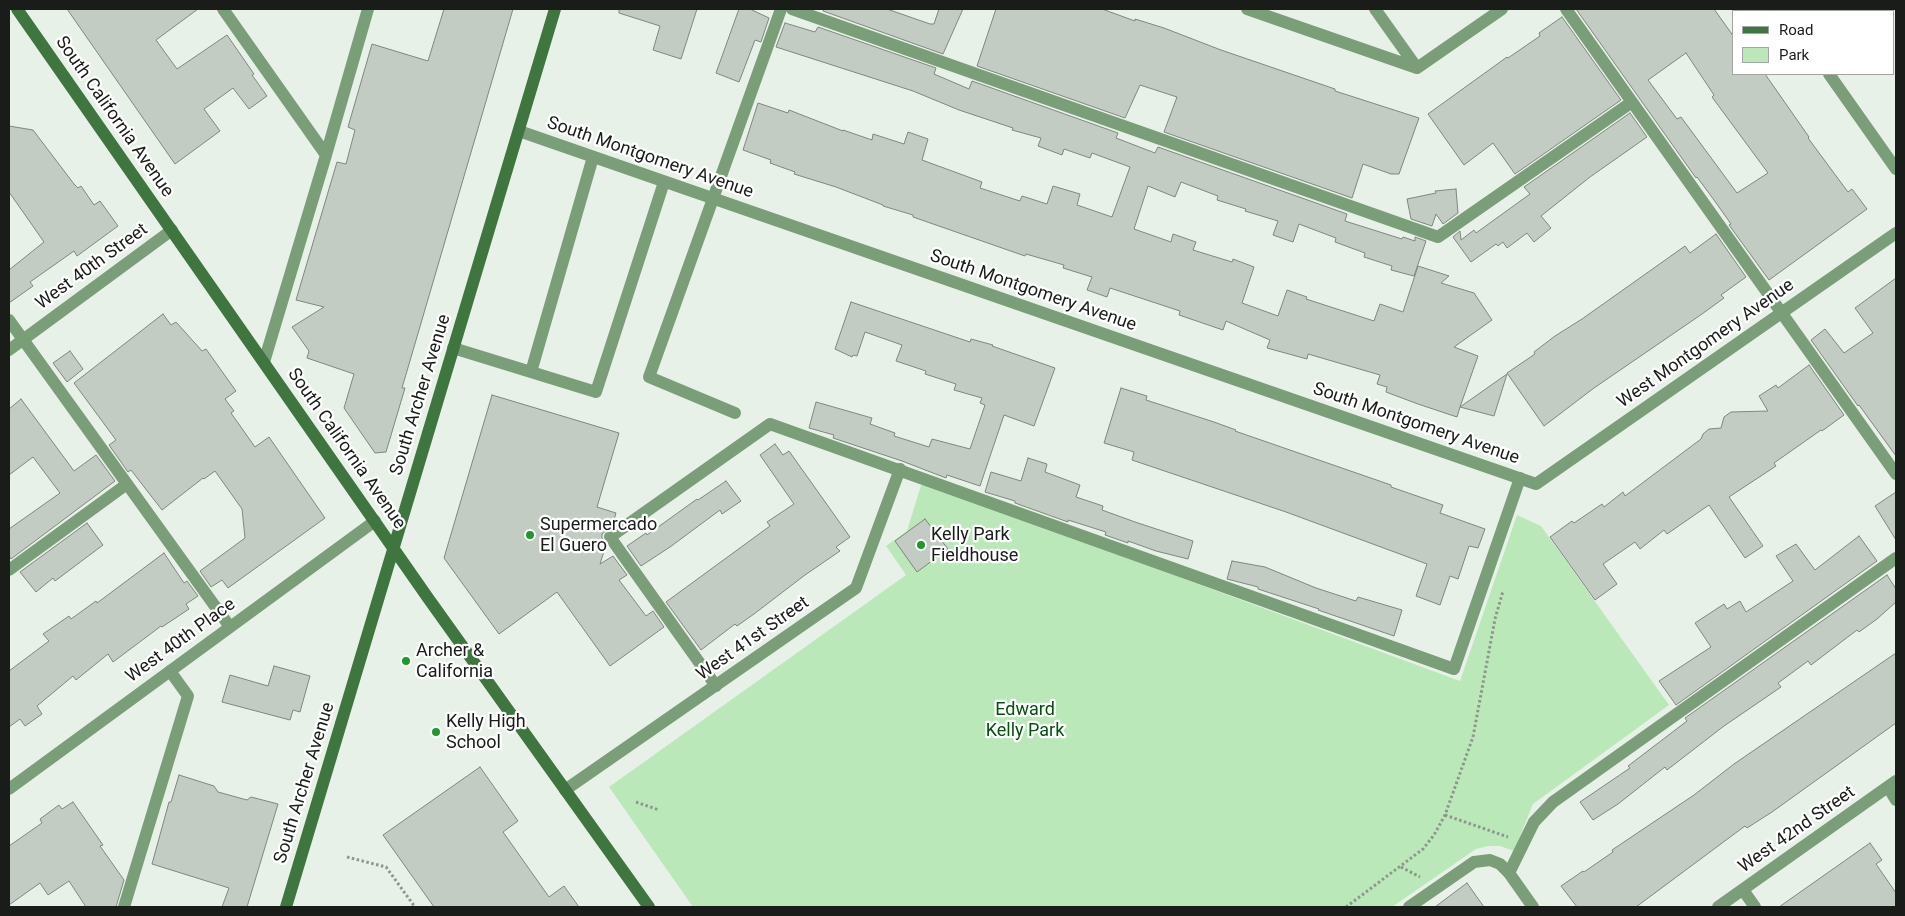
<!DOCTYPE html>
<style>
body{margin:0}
#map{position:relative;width:1905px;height:916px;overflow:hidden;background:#e8f1e8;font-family:Roboto,sans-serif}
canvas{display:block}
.frame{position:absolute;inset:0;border:10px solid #191c19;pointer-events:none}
.legend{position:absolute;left:1732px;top:10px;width:162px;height:65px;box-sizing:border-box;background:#fff;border:1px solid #a3a4a3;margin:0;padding:6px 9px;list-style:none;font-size:15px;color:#191c19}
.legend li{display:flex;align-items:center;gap:10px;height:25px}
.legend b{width:25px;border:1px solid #a3a4a3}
</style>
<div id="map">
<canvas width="1905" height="916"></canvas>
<div class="frame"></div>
<ul class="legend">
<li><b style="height:6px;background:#3f763f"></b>Road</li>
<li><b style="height:14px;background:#bbe8b9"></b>Park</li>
</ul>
</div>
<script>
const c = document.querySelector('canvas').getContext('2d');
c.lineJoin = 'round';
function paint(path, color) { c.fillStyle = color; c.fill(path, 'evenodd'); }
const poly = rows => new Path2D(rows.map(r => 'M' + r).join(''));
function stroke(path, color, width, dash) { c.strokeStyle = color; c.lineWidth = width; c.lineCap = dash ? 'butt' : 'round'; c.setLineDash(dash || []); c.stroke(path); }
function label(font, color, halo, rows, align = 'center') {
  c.font = font + ' Roboto,sans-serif'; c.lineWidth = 4.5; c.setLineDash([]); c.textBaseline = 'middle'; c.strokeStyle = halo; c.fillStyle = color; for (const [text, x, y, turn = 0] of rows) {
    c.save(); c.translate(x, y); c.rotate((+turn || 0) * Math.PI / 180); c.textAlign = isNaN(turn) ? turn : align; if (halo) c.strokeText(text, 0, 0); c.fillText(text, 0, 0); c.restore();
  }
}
paint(poly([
 [922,482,1460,681,1517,515,1541,526,1669,705,1533,804,1514,851,1500,846,1488,846,1476,849,1392,907,693,907,609,787,906,575,886,546,907,531]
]), '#bbe8b9');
const building = poly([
 [67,9,198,9,156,40,177,69,227,35,254,74,252,75,267,96,249,109,233,88,204,109,220,131,175,164,67,9],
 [444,9,513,9,402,388,405,388,386,452,375,453,344,408,354,374,307,358,309,351,292,327,324,307,296,300,337,162,346,164,355,130,348,127,372,44,428,61,444,9],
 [619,9,697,9,681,59,653,50,660,26,619,13,619,9],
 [739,9,750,9,769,18,761,42,755,40,739,82,716,73,739,9],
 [824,9,887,9,930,24,934,24,939,9,963,9,943,54,823,11,824,9],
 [996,9,1102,9,1135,21,1135,19,1164,28,1221,50,1335,89,1335,91,1419,118,1399,174,1391,174,1363,164,1352,198,1164,132,1177,97,1140,85,1125,118,977,66,996,9],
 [1576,9,1714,9,1734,37,1734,74,1765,74,1809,137,1808,138,1848,192,1852,189,1867,209,1769,280,1729,225,1731,224,1714,200,1697,177,1696,178,1576,9],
 [1686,53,1714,95,1712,97,1768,173,1737,193,1681,117,1677,119,1648,80,1686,53],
 [1562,17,1621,100,1515,174,1493,143,1464,165,1428,114,1507,57,1508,58,1540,36,1539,33,1562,17],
 [785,23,815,32,818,27,936,68,934,74,969,89,972,81,1118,133,1116,138,1155,153,1158,147,1347,214,1345,221,1402,239,1403,237,1415,241,1415,237,1426,241,1414,276,1391,270,1392,266,1364,257,1365,253,1335,242,1336,238,1299,224,1293,242,1273,235,1278,221,1245,211,1246,209,1217,200,1218,196,1181,182,1175,197,1148,186,1134,229,1171,242,1173,234,1196,242,1193,250,1232,262,1233,259,1254,267,1242,303,1278,316,1287,290,1307,297,1306,299,1374,321,1380,304,1403,312,1418,266,1449,276,1441,283,1474,293,1492,320,1454,347,1478,356,1460,407,1507,374,1494,416,1460,407,1457,417,1418,404,1386,392,1387,387,1377,384,1380,375,1308,354,1307,359,1267,348,1270,340,1226,321,1223,330,1179,315,1180,311,1110,288,1107,297,1087,290,1092,277,1063,268,1064,265,1026,254,1025,256,913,217,913,215,883,206,883,205,836,187,794,174,795,172,770,163,771,160,743,150,758,103,788,113,789,110,843,131,843,130,872,140,873,134,904,144,908,132,928,139,922,160,982,182,980,188,1020,201,1022,196,1047,204,1053,186,1080,194,1077,205,1112,217,1130,167,1092,153,1090,158,1064,149,1062,155,1038,146,1041,138,1012,130,1013,128,959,110,913,91,776,47,785,23],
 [1630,113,1647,137,1590,177,1541,216,1551,228,1534,242,1527,233,1507,248,1503,242,1498,246,1496,244,1471,262,1453,237,1460,231,1461,240,1474,230,1476,233,1530,194,1524,187,1630,113],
 [9,126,33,130,74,184,78,188,81,186,94,205,100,201,118,226,77,256,74,251,30,282,33,286,9,303,9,270,44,242,9,192,9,126],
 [1456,189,1458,213,1443,224,1436,214,1432,226,1411,219,1407,199,1436,193,1435,191,1456,189],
 [1716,234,1746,277,1721,295,1724,298,1702,314,1594,388,1544,426,1507,373,1535,354,1534,352,1555,336,1582,319,1685,246,1690,253,1716,234],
 [1896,278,1896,456,1859,405,1858,406,1811,340,1825,329,1844,353,1873,333,1855,308,1896,278],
 [851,302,970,342,971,339,993,345,992,346,1055,368,1034,426,1004,415,980,486,947,475,946,478,902,461,833,438,834,435,809,428,816,402,872,418,870,424,895,433,894,436,929,447,932,439,970,449,985,405,980,403,982,398,954,390,956,384,925,374,926,371,896,361,902,345,865,332,857,356,853,355,852,357,835,349,851,302],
 [163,314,171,325,176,322,202,351,206,349,236,391,225,399,234,411,231,413,255,447,269,437,325,518,228,588,222,580,211,587,200,571,245,538,242,509,215,471,204,479,203,478,162,510,131,470,128,472,109,445,116,440,74,383,163,314],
 [70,351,83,369,67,382,53,363,70,351],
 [1809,365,1844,415,1822,431,1821,430,1774,463,1776,466,1729,497,1763,546,1745,558,1709,505,1667,534,1664,530,1640,549,1635,542,1603,564,1617,584,1595,600,1550,537,1572,521,1574,523,1602,504,1604,507,1623,492,1625,496,1701,439,1703,434,1709,429,1721,428,1724,417,1731,412,1768,411,1759,396,1776,385,1778,388,1809,365],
 [1121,388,1147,396,1146,400,1214,422,1236,430,1235,431,1391,485,1391,487,1443,505,1440,513,1485,529,1478,548,1469,546,1458,579,1450,576,1440,605,1416,596,1427,564,1286,512,1132,460,1134,452,1104,443,1121,388],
 [492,395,619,433,597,507,616,513,612,526,602,534,602,538,606,545,600,564,613,556,627,575,619,580,646,616,653,611,664,627,610,666,557,592,499,634,444,558,492,395],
 [21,399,74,471,96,455,115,481,11,559,9,556,9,529,60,493,33,457,9,475,9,409,21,399],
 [775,444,783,455,789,451,850,537,836,547,840,551,805,575,754,614,737,626,735,624,701,650,666,602,770,526,767,522,794,504,760,455,775,444],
 [1028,458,1047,464,1045,472,1080,485,1076,497,1103,506,1102,510,1135,522,1193,541,1188,559,1156,551,1128,541,1128,543,1105,535,1106,532,1068,520,1068,522,1015,503,1015,501,985,492,991,472,1021,481,1028,458],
 [726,481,741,501,722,514,720,510,670,547,641,566,627,546,646,533,647,535,697,499,698,500,726,481],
 [1896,492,1896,540,1875,506,1896,492],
 [925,519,948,549,917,572,895,541,925,519],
 [87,523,103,545,55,581,53,578,36,592,20,572,87,523],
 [1859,536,1877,561,1676,705,1659,681,1711,647,1695,623,1724,604,1727,609,1740,601,1746,612,1793,581,1776,556,1796,544,1815,570,1859,536],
 [164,553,184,583,187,581,198,596,186,604,189,609,162,627,161,626,113,662,108,654,76,680,73,676,37,706,42,714,25,726,20,719,9,727,9,671,49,641,43,634,69,616,71,619,96,601,97,603,164,553],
 [1232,561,1265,567,1316,588,1356,601,1358,597,1402,610,1394,636,1318,610,1319,609,1258,589,1258,587,1227,579,1232,561],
 [1887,575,1896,589,1896,602,1877,619,1859,632,1857,630,1811,665,1808,661,1778,683,1781,687,1724,726,1667,770,1665,767,1618,804,1593,820,1580,802,1630,768,1628,766,1687,721,1685,718,1887,575],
 [1896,653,1896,723,1772,812,1747,828,1745,826,1636,907,1577,907,1561,886,1583,871,1584,872,1613,852,1612,850,1694,795,1734,764,1896,653],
 [274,666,310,676,300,712,293,710,290,720,222,702,230,675,268,686,274,666],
 [480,767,518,821,503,832,549,897,564,886,579,907,434,907,383,835,480,767],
 [179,775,214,786,218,792,247,800,251,797,278,804,247,907,222,907,229,888,152,864,169,802,171,802,179,775],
 [73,802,103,845,100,846,124,880,116,907,86,907,69,881,48,895,40,883,9,905,9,846,42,823,40,819,59,805,62,809,73,802],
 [1870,843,1882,860,1876,864,1896,893,1896,907,1779,907,1870,843],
 [1467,883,1484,907,1435,907,1467,883]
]);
paint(building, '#c3ccc2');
stroke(building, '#7e877e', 1);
stroke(poly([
 [636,802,659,810],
 [1445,815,1508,837],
 [347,857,386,867,415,907],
 [1401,867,1420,877],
 [1346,907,1423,849,1434,835,1445,815,1473,737,1495,619,1503,591]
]), '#8e958e', 3, [2.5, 2.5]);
stroke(poly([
 [223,9,326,155],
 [792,9,1438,237,1632,102],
 [1566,9,1896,474],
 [9,320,230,627],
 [453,348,596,392,664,182],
 [264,362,326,155,368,9],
 [531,372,593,157],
 [735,413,649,377,781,9],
 [9,570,127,484],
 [716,686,610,537,770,424,1454,669,1520,478],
 [1743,890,1755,907],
 [124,907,188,696,170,671],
 [1409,907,1474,862,1490,860,1500,864,1509,873,1534,822,1553,802,1896,558]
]), '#799e78', 12);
stroke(poly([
 [1247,9,1417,68],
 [1375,9,1417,68],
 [1783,9,1785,11],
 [1417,68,1502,9],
 [1829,74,1896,169],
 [519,131,1536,484,1896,233],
 [9,350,172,230],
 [1888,787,1896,800],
 [9,789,375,521],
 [565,790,856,588,900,469],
 [1509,873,1533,907],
 [1718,907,1896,781]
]), '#799e78', 12);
stroke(poly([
 [17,9,428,598,649,907],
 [286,907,555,9]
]), '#3f763f', 12);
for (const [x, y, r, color] of [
 [530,535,5,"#1f992c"],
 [921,545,5,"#1f992c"],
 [406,661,5,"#1f992c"],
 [436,732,5,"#1f992c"]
]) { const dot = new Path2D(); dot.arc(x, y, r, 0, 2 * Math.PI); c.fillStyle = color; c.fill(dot); stroke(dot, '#fff', 2); }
label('18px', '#191c19', '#fff', [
 ["South California Avenue",114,117,55],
 ["South Montgomery Avenue",650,158,19],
 ["West 40th Street",92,267,-36],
 ["South Montgomery Avenue",1033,291,19],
 ["West Montgomery Avenue",1706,344,-35],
 ["South Archer Avenue",421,395,-73],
 ["South Montgomery Avenue",1416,424,19],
 ["South California Avenue",346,449,55],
 ["West 41st Street",753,639,-35],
 ["West 40th Place",181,641,-36],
 ["South Archer Avenue",305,783,-73],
 ["West 42nd Street",1797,830,-35]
]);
label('18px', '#191c19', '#fff', [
 ["Supermercado",540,525],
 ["El Guero",540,546],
 ["Kelly Park",931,535],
 ["Fieldhouse",931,556],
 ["Archer &",416,651],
 ["California",416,672],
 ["Kelly High",446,722],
 ["School",446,743]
], 'left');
label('18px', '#02510d', '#fff', [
 ["Edward",1025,710],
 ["Kelly Park",1025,731]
]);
</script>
